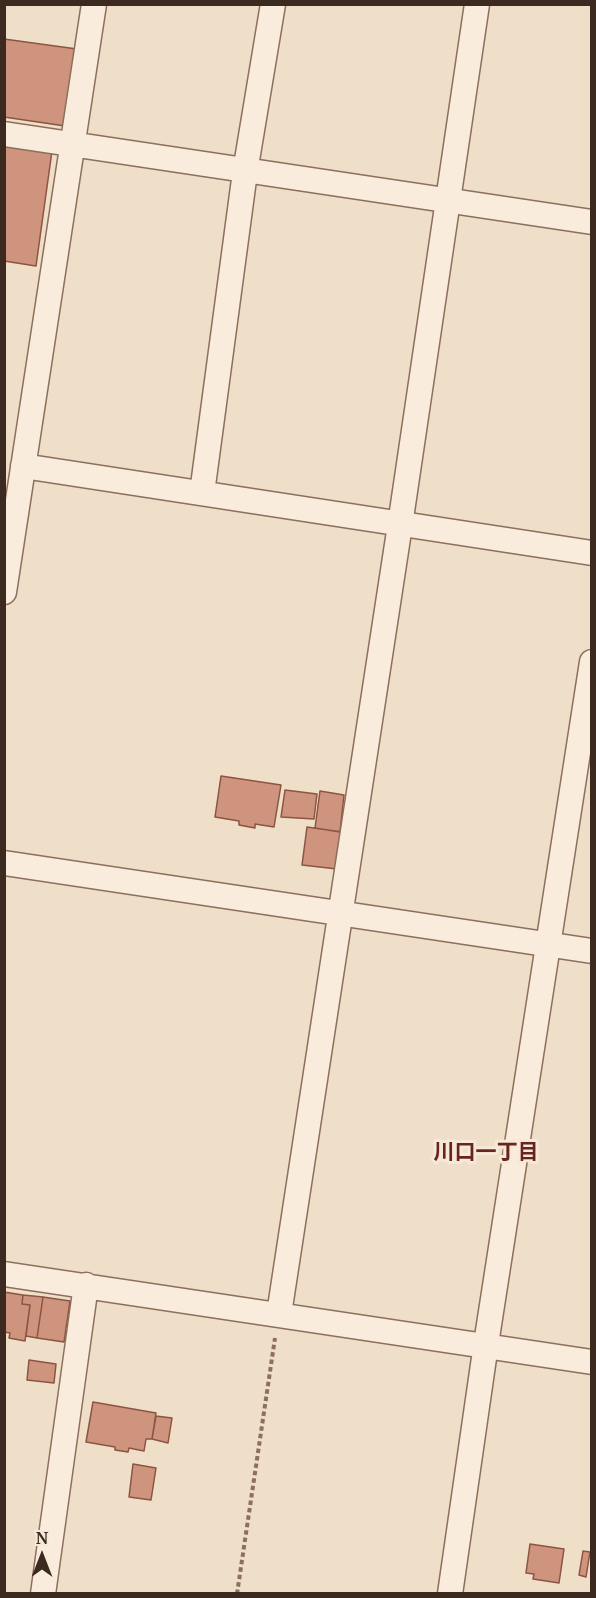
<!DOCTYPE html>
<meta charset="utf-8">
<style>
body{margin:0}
#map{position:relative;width:596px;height:1598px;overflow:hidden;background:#efdec8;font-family:"Noto Serif",serif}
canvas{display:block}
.frame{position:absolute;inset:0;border:6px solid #3c2a20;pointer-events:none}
.north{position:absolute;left:12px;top:1526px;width:60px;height:60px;-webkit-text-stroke:4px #f6e9d8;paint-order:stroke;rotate:0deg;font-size:16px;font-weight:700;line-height:24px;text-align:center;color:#3c2a20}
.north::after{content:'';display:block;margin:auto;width:21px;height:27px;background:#3c2a20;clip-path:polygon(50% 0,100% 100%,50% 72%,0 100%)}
</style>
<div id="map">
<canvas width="596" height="1598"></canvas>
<div class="frame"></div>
<div class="north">N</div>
</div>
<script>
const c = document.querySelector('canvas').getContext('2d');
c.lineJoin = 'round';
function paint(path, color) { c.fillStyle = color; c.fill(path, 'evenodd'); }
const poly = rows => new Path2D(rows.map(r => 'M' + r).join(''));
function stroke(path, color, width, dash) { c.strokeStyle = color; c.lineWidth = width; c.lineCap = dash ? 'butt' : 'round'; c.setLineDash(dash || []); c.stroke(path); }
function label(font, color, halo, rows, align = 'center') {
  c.font = font + ' "Noto Serif","Noto Sans JP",serif'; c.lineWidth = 6; c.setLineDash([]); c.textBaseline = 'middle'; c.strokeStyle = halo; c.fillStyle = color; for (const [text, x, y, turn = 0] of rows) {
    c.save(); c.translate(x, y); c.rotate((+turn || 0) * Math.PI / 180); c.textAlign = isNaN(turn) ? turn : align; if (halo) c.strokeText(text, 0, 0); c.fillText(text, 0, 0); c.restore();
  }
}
const building = poly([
 [4,39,77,49,65,126,4,117,4,39],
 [4,144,52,151,36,266,4,261,4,144],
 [221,776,281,785,274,827,255,824,255,828,239,825,239,821,215,817,221,776],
 [285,790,317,794,314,819,281,817,285,790],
 [320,791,344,795,340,832,315,828,320,791],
 [307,827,342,832,337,869,302,865,307,827],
 [4,1292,23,1295,22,1304,30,1305,25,1341,9,1338,10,1333,4,1332,4,1292],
 [23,1295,43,1297,37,1338,26,1336,30,1305,22,1304,23,1295],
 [43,1297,70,1301,64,1342,37,1338,43,1297],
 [29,1360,56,1364,54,1383,27,1380,29,1360],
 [93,1402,156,1413,152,1439,146,1439,144,1451,129,1448,128,1452,115,1450,115,1447,86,1442,93,1402],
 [156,1416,172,1418,168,1443,152,1439,156,1416],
 [133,1464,156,1468,151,1500,129,1497,133,1464],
 [530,1544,564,1549,559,1583,533,1579,534,1574,526,1573,530,1544],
 [583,1551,590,1552,586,1577,579,1575,583,1551]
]);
paint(building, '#ce947e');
stroke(building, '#8c5442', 1.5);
const minor = poly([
 [4,134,592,222],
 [23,466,592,553],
 [202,493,245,172,273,4],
 [4,592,94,4],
 [4,863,592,951],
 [4,1274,592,1362],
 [279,1314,400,525,477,4],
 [43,1594,86,1285],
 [450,1594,486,1344,592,662]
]);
stroke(minor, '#8c6f5d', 27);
stroke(poly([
 [237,1594,275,1338]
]), '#8c6f5d', 4, [4.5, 3]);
stroke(minor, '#f9ecdc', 24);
label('bold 21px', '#69241f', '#f6e9d8', [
 ["川口一丁目",486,1153]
]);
</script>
